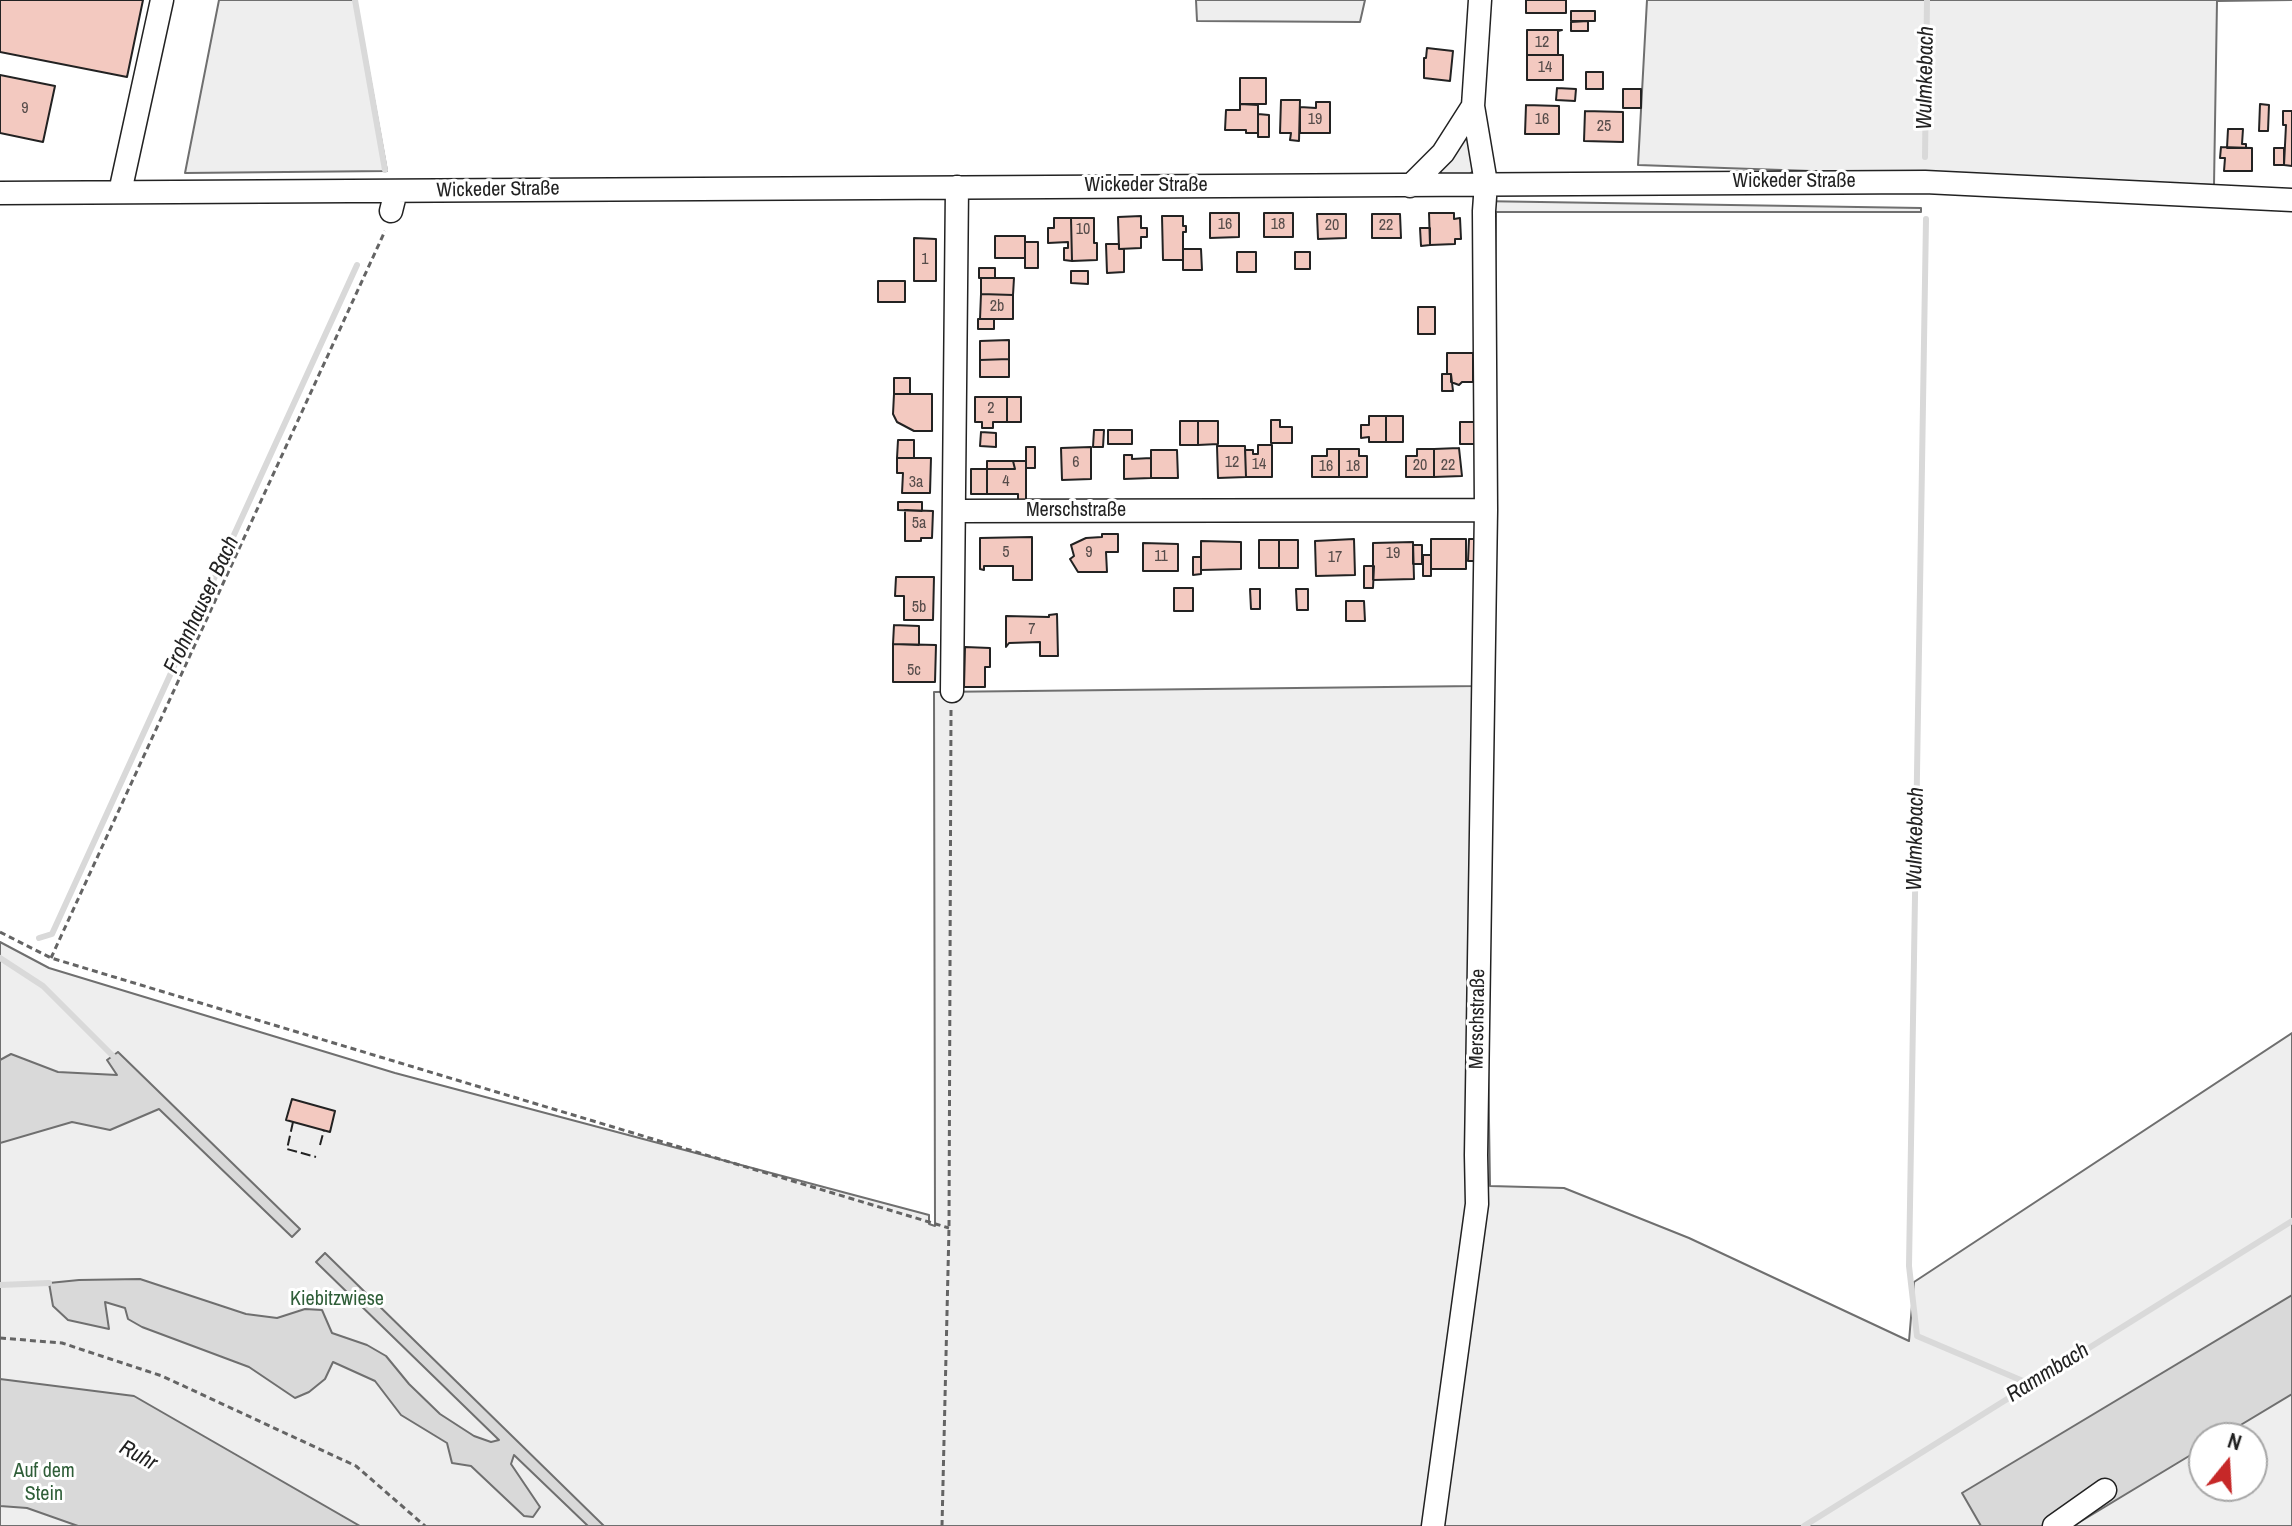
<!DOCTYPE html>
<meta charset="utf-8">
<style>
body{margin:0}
#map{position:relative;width:2292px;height:1526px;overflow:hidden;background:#fff;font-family:"Archivo Narrow",sans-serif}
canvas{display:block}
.north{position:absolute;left:2188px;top:1422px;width:80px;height:80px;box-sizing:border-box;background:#fff;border:2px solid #a7a7a7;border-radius:50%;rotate:18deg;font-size:22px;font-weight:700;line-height:32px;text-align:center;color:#222}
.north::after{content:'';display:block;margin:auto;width:28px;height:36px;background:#c62828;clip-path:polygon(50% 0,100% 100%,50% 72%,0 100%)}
</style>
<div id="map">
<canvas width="2292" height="1526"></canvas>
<div class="north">N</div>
</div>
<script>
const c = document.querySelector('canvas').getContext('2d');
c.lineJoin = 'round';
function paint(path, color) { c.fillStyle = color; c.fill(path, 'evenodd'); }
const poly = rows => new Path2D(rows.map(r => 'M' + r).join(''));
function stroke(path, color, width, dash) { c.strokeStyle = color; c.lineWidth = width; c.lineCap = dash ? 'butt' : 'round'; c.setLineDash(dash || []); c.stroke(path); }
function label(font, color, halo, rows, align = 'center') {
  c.font = font + ' "Archivo Narrow",sans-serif'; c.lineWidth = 6; c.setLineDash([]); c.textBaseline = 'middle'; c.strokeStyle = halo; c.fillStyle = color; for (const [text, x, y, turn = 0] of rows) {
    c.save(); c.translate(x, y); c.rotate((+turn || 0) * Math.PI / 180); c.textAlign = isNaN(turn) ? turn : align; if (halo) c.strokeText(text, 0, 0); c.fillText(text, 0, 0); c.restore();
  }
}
const green = poly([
 [219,0,356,0,387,171,185,173,219,0],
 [1196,0,1365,0,1360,22,1197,21,1196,0],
 [1647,0,2292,0,2217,1,2214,185,1638,165,1647,0],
 [1466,130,1475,169,1469,175,1430,175,1466,130],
 [1477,201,1921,208,1921,212,1496,212,1487,992,1490,1186,1564,1188,1689,1238,1909,1341,1914,1282,2292,1033,2292,1526,0,1526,0,942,49,968,395,1073,929,1215,929,1224,935,1226,934,692,1477,686,1477,201],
 [2204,1438,2252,1438,2252,1486,2204,1486,2204,1438]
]);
paint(green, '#eee');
stroke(green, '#6f6f6f', 2);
const water = poly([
 [118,1052,300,1229,292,1237,159,1109,110,1130,72,1122,0,1143,0,1060,11,1054,58,1072,117,1075,107,1060,118,1052],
 [325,1253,604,1526,588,1526,514,1455,511,1464,540,1507,533,1517,524,1516,471,1466,452,1463,447,1443,401,1415,375,1381,333,1362,325,1379,309,1392,295,1398,249,1367,142,1327,128,1319,125,1308,105,1302,109,1329,68,1320,53,1306,49,1283,79,1280,140,1279,246,1314,277,1318,305,1309,322,1310,332,1333,367,1345,386,1356,409,1384,440,1414,474,1436,491,1442,499,1440,316,1262,325,1253],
 [2292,1295,2292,1394,2219,1438,2204,1438,2204,1447,2073,1526,1981,1526,1962,1493,2292,1295],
 [0,1379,134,1396,360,1526,78,1526,27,1508,0,1506,0,1379]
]);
paint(water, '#d9d9d9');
stroke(water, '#6f6f6f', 2);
stroke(poly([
 [355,0,385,170],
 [1925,157,1927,0],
 [1926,219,1909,1266,1917,1336,2030,1384],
 [39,938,52,934,357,265],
 [0,958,43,986,113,1056],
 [0,1285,49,1283],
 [1804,1526,2292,1221]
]), '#d9d9d9', 6);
const building = poly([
 [0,0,143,0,127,77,0,52,0,0],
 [1526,0,1566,0,1566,13,1526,13,1526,0],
 [1571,11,1595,11,1595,21,1571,21,1571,11],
 [1588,21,1588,31,1571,31,1571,22,1588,21],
 [1527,30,1562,30,1558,31,1558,55,1527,55,1527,30],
 [1427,48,1453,51,1450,81,1424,78,1424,58,1426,58,1427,48],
 [1527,55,1563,55,1563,80,1527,80,1527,55],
 [1586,72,1603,72,1603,89,1586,89,1586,72],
 [0,75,55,86,43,142,0,133,0,75],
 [1240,78,1266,78,1266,104,1240,104,1240,78],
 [1557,88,1576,89,1575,101,1556,100,1557,88],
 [1623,89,1641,89,1641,108,1623,108,1623,89],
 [1281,100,1300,100,1299,141,1290,140,1291,133,1280,133,1281,100],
 [1316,102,1330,102,1330,133,1300,133,1300,107,1316,108,1316,102],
 [1240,104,1258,105,1258,133,1246,133,1246,130,1225,130,1226,110,1240,110,1240,104],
 [2260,104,2269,105,2268,131,2259,131,2260,104],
 [1526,105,1559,106,1559,134,1525,134,1526,105],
 [1585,111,1623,112,1623,142,1584,141,1585,111],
 [2283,111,2292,111,2292,166,2284,165,2286,125,2283,125,2283,111],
 [1258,114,1269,115,1269,137,1258,137,1258,114],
 [2228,129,2243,129,2242,144,2246,144,2246,148,2227,148,2228,129],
 [2221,147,2252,148,2252,171,2224,171,2225,158,2220,158,2221,147],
 [2274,148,2284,148,2284,165,2274,165,2274,148],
 [1210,213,1239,213,1239,237,1210,238,1210,213],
 [1264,213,1293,213,1293,237,1264,237,1264,213],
 [1429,213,1454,213,1454,219,1460,218,1461,239,1455,239,1455,244,1430,245,1429,213],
 [1317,214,1346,214,1346,238,1318,239,1317,214],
 [1372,214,1400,214,1401,238,1372,238,1372,214],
 [1141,216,1141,228,1147,228,1147,237,1141,237,1141,248,1119,249,1118,217,1141,216],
 [1162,216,1183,216,1183,226,1186,226,1186,232,1183,232,1183,260,1163,260,1162,216],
 [1054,218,1071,218,1072,261,1064,260,1064,248,1068,248,1068,242,1048,243,1048,228,1054,228,1054,218],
 [1071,218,1094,218,1094,243,1097,243,1097,260,1072,261,1071,218],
 [1420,228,1430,228,1430,245,1421,246,1420,228],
 [995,236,1025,236,1025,258,995,258,995,236],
 [914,238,936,239,936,281,914,281,914,238],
 [1025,242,1038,242,1038,268,1025,268,1025,242],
 [1106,244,1119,244,1119,249,1124,249,1124,272,1107,273,1106,244],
 [1183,249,1201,249,1202,270,1183,270,1183,249],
 [1237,252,1256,252,1256,272,1237,272,1237,252],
 [1295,252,1310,252,1310,269,1295,269,1295,252],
 [979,268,995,268,995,278,979,278,979,268],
 [1071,271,1088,271,1088,284,1071,283,1071,271],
 [981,278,1014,278,1013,295,981,294,981,278],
 [878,281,905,281,905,302,878,302,878,281],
 [981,294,1013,295,1013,319,980,319,981,294],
 [1418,307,1435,307,1435,334,1418,334,1418,307],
 [978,319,994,319,994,329,978,329,978,319],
 [1009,340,1009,359,980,360,980,341,1009,340],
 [1447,353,1473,353,1473,382,1462,382,1459,385,1451,382,1451,374,1447,374,1447,353],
 [1009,359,1009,377,980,377,980,360,1009,359],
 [1442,374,1451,374,1453,391,1442,391,1442,374],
 [894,378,910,378,910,394,894,394,894,378],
 [894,394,932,394,932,431,914,431,897,422,893,414,894,394],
 [975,397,1007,397,1007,422,993,422,993,428,982,428,982,422,975,422,975,397],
 [1007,397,1021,397,1021,422,1007,422,1007,397],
 [1369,416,1386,416,1386,442,1369,442,1369,437,1361,438,1361,425,1369,425,1369,416],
 [1386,416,1403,416,1403,442,1386,442,1386,416],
 [1271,420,1280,420,1280,427,1292,427,1292,443,1271,443,1271,420],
 [1180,421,1198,421,1198,445,1180,445,1180,421],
 [1198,421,1218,421,1218,444,1198,445,1198,421],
 [1460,422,1480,422,1480,444,1460,444,1460,422],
 [1094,430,1104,430,1103,447,1093,447,1094,430],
 [1108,430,1132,430,1132,444,1108,444,1108,430],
 [981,432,996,433,996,447,980,446,981,432],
 [898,440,914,440,914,458,897,458,898,440],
 [1258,445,1272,445,1272,477,1246,477,1245,450,1253,450,1253,454,1258,454,1258,445],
 [1217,446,1245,446,1246,477,1218,478,1217,446],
 [1026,447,1035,447,1035,468,1026,468,1026,447],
 [1091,447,1091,479,1062,480,1061,448,1091,447],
 [1459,448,1462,476,1434,477,1434,449,1459,448],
 [1327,449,1339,449,1339,477,1312,477,1312,456,1327,456,1327,449],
 [1339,449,1359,449,1359,456,1367,456,1367,477,1339,477,1339,449],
 [1417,449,1434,449,1434,477,1406,477,1406,456,1417,456,1417,449],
 [1151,450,1177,450,1178,478,1151,478,1151,450],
 [1124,455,1132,455,1132,459,1151,458,1151,478,1124,479,1124,455],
 [897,458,931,458,930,493,902,493,903,473,897,473,897,458],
 [987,461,1013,461,1015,469,987,469,987,461],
 [1013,461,1026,461,1026,500,1018,500,1018,494,987,494,987,469,1015,469,1013,461],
 [971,469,987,469,987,494,971,494,971,469],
 [898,502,922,502,922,511,898,510,898,502],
 [905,510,933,511,932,538,921,538,921,541,905,541,905,510],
 [1102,534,1118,534,1118,552,1106,552,1107,572,1078,572,1070,559,1074,556,1071,545,1086,538,1102,537,1102,534],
 [1032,537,1032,580,1013,580,1013,566,984,566,984,570,980,569,980,538,1032,537],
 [1354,539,1355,575,1316,576,1315,541,1354,539],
 [1431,539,1466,539,1466,569,1431,569,1431,539],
 [1469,539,1479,539,1478,561,1468,561,1469,539],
 [1259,540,1279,540,1279,568,1259,568,1259,540],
 [1279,540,1298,540,1298,568,1279,568,1279,540],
 [1201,541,1241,542,1241,569,1201,570,1201,541],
 [1413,542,1414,579,1373,580,1373,543,1413,542],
 [1143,543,1178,544,1178,571,1143,571,1143,543],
 [1413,545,1422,545,1422,564,1413,564,1413,545],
 [1423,555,1431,555,1431,576,1423,576,1423,555],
 [1193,557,1201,557,1201,574,1193,575,1193,557],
 [1364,566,1374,566,1373,588,1364,588,1364,566],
 [896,577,934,577,933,620,904,620,904,596,895,596,896,577],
 [1174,588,1193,588,1193,611,1174,611,1174,588],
 [1250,589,1260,589,1260,609,1251,609,1250,589],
 [1296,589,1308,589,1308,610,1297,610,1296,589],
 [1346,601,1364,601,1365,621,1346,621,1346,601],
 [1057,614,1058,656,1040,656,1040,642,1009,643,1006,647,1006,616,1049,617,1049,615,1057,614],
 [894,625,919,626,919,645,893,644,894,625],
 [893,644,936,645,935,682,893,682,893,644],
 [965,647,990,648,990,667,985,667,985,687,964,687,965,647],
 [292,1099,335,1111,330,1132,286,1120,292,1099]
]);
paint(building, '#f3c9c0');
stroke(building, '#222', 2);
const minor = poly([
 [1410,186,1443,153,1473,106],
 [120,192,162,0],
 [0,193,1925,182,2292,200],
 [391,211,396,191],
 [955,511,1486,510],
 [952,691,957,187],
 [1433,1526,1477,1204,1476,1155,1486,510,1484,211,1486,183,1473,106,1480,0],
 [2054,1526,2105,1490]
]);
stroke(minor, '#222', 25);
stroke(poly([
 [0,932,51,958,949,1228],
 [51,958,385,231],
 [0,1338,62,1343,162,1376,356,1466,425,1526],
 [942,1526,949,1228,951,710]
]), '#646464', 3, [6, 4]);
stroke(minor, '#fff', 22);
stroke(poly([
 [293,1122,287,1149,316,1157],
 [320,1145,324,1130]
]), '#222', 2, [10, 4]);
label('16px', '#564c4a', null, [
 ["12",1542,43],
 ["14",1545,68],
 ["9",25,109],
 ["19",1315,120],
 ["16",1542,120],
 ["25",1604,127],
 ["16",1225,225],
 ["18",1278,225],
 ["20",1332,226],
 ["22",1386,226],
 ["10",1083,230],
 ["1",925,260],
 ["2b",997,307],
 ["2",991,409],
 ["6",1076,463],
 ["12",1232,463],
 ["14",1259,465],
 ["20",1420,466],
 ["22",1448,466],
 ["16",1326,467],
 ["18",1353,467],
 ["4",1006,482],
 ["3a",916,483],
 ["5a",919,524],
 ["5",1006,553],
 ["9",1089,553],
 ["19",1393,554],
 ["11",1161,557],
 ["17",1335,558],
 ["5b",919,608],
 ["7",1032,630],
 ["5c",914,671]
]);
label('20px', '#222', '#fff', [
 ["Wickeder Straße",1794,182],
 ["Wickeder Straße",1146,186],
 ["Wickeder Straße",498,190,-1],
 ["Merschstraße",1076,511],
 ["Merschstraße",1478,1019,-89]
]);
label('20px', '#2f5e38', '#fff', [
 ["Kiebitzwiese",337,1300],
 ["Auf dem",44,1472],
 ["Stein",44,1495]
]);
label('italic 22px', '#222', '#fff', [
 ["Wulmkebach",1926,78,-89],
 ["Frohnhauser Bach",202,605,-65],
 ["Wulmkebach",1916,839,-89],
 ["Rammbach",2048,1373,-32],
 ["Ruhr",138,1456,29]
]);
</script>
